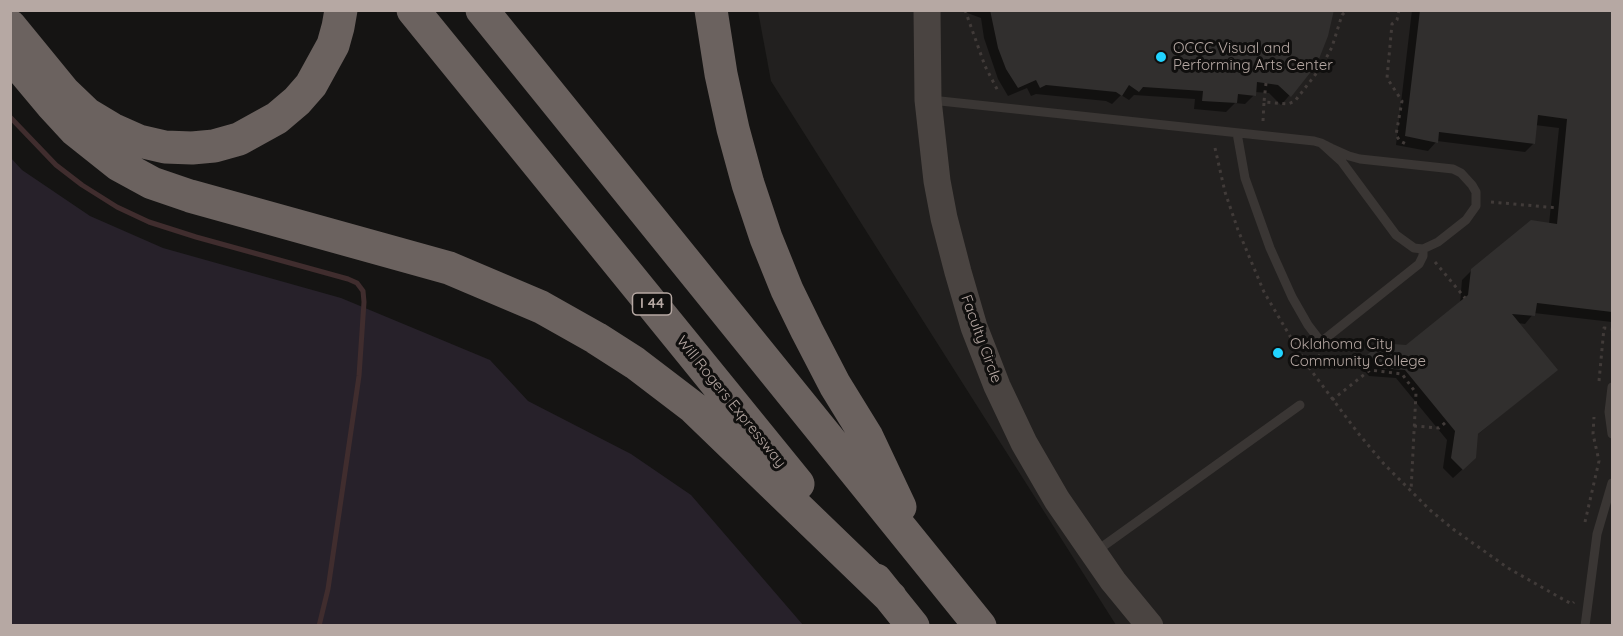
<!DOCTYPE html>
<style>
body{margin:0}
#map{position:relative;width:1623px;height:636px;overflow:hidden;background:#151413;font-family:Quicksand,sans-serif}
canvas{display:block}
.frame{position:absolute;inset:0;border:12px solid #b6a8a3;pointer-events:none}
</style>
<div id="map">
<canvas width="1623" height="636"></canvas>
<div class="frame"></div>
</div>
<script>
const c = document.querySelector('canvas').getContext('2d');
c.lineJoin = 'round';
function paint(path, color) { c.fillStyle = color; c.fill(path, 'evenodd'); }
const poly = rows => new Path2D(rows.map(r => 'M' + r).join(''));
function stroke(path, color, width, dash) { c.strokeStyle = color; c.lineWidth = width; c.lineCap = dash ? 'butt' : 'round'; c.setLineDash(dash || []); c.stroke(path); }
function label(font, color, halo, rows, align = 'center') {
  c.font = font + ' Quicksand,sans-serif'; c.lineWidth = 6; c.setLineDash([]); c.textBaseline = 'middle'; c.strokeStyle = halo; c.fillStyle = color; for (const [text, x, y, turn = 0] of rows) {
    c.save(); c.translate(x, y); c.rotate((+turn || 0) * Math.PI / 180); c.textAlign = isNaN(turn) ? turn : align; if (halo) c.strokeText(text, 0, 0); c.fillText(text, 0, 0); c.restore();
  }
}
paint(poly([
 [758,11,1612,11,1612,625,1116,625,771,81]
]), '#22201f');
paint(poly([
 [10,157,22,170,90,216,163,248,341,298,490,360,528,401,631,454,691,495,803,625,11,625]
]), '#27212a');
paint(poly([
 [959,10,1333,10,1308,74,1281,105,1269,93,1255,92,1254,95,1245,104,1235,103,1226,112,1194,109,1195,99,1134,95,1129,100,1121,95,1112,104,1106,101,1036,94,1031,96,1027,88,1008,96,998,79,984,38,981,18],
 [1412,10,1612,10,1612,322,1534,313,1525,324,1518,323,1556,370,1477,435,1465,467,1453,478,1443,468,1447,440,1396,378,1369,376,1359,365,1368,356,1407,346,1460,304,1462,280,1472,270,1549,224,1559,128,1535,125,1534,143,1525,152,1437,141,1428,151,1396,145]
]), '#0007');
stroke(poly([
 [10,117,56,165,82,185,117,207,149,222,196,237,348,279,357,283,363,291,364,302,359,376,328,589,319,626]
]), '#402d2e', 5);
paint(poly([
 [990,10,1334,10,1328,36,1317,64,1291,97,1278,85,1257,82,1256,96,1238,94,1237,103,1202,101,1203,91,1143,87,1139,92,1129,85,1122,96,1116,92,1046,85,1040,88,1036,80,1018,88,1006,69,998,48],
 [1420,10,1612,10,1612,312,1537,303,1535,316,1512,314,1558,370,1478,434,1476,458,1463,470,1451,458,1455,431,1405,370,1378,368,1367,355,1381,343,1406,345,1468,295,1471,269,1531,220,1557,224,1567,119,1538,115,1535,144,1439,132,1438,143,1405,136]
]), '#312f2e');
stroke(poly([
 [965,10,985,66,998,91],
 [1399,10,1397,20,1392,24,1387,78,1402,101,1396,135,1400,141,1406,144],
 [1266,83,1264,102,1288,104,1295,101,1322,66,1332,47,1342,15,1347,10],
 [1263,121,1264,102],
 [1215,148,1225,192,1238,230,1264,292,1307,365,1358,433,1384,464,1430,510,1453,529,1508,568,1566,601,1572,604,1574,602],
 [1491,202,1558,208],
 [1435,262,1465,298],
 [1307,365,1320,355],
 [1599,381,1604,328,1612,329],
 [1332,400,1370,370,1402,374,1416,393,1411,491],
 [1414,426,1439,428,1447,421],
 [1585,522,1599,461,1593,434,1594,417]
]), '#413b39', 3, [3, 4.5]);
stroke(poly([
 [931,100,1314,141,1321,143,1331,148,1349,156,1360,159,1453,169,1461,173,1472,185,1476,192,1476,206,1466,220,1438,242,1423,249,1414,248,1396,235,1342,162,1321,143],
 [1237,133,1245,178,1270,248,1292,297,1308,325,1321,342,1419,264,1423,256,1423,249],
 [1612,387,1609,412,1612,434],
 [1095,552,1300,405],
 [1585,626,1597,534,1612,483]
]), '#3a3634', 9);
stroke(poly([
 [927,10,928,100,937,181,944,218,958,272,974,327,997,386,1024,443,1057,500,1113,581,1150,626]
]), '#4a4441', 27);
stroke(poly([
 [413,10,798,484],
 [482,10,980,626],
 [711,10,721,74,733,129,748,184,766,238,787,290,807,331,835,385,867,437,900,507],
 [10,26,64,92,87,114,112,129,139,141,165,147,192,148,214,146,239,139,277,118,297,101,311,85,333,45,338,27,341,10],
 [10,55,51,104,75,130,119,165,152,183,190,196,449,268,541,307,596,338,635,363,694,408,891,598],
 [876,580,913,626]
]), '#6b625f', 33);
for (const [x, y, r, color] of [
 [1161,57,6,"#21d3ff"],
 [1278,353,6,"#21d3ff"]
]) { const dot = new Path2D(); dot.arc(x, y, r, 0, 2 * Math.PI); c.fillStyle = color; c.fill(dot); stroke(dot, '#100f0e', 2); }
for (const [x, y, w] of [
 [652,304,39]
]) { const box = new Path2D(); box.roundRect(x - w / 2, y - 11, w, 22, 4.5); c.fillStyle = '#100f0e'; c.fill(box); stroke(box, '#b6a8a3', 1.5); }
label('bold 14px', '#b6a8a3', null, [
 ["I 44",652,304]
]);
label('15px', '#b6a8a3', '#100f0e', [
 ["OCCC Visual and",1173,48],
 ["Performing Arts Center",1173,65],
 ["Oklahoma City",1290,344],
 ["Community College",1290,361]
], 'left');
label('15px', '#b6a8a3', '#100f0e', [
 ["Faculty Circle",981,339,70],
 ["Will Rogers Expressway",731,402,51]
]);
</script>
